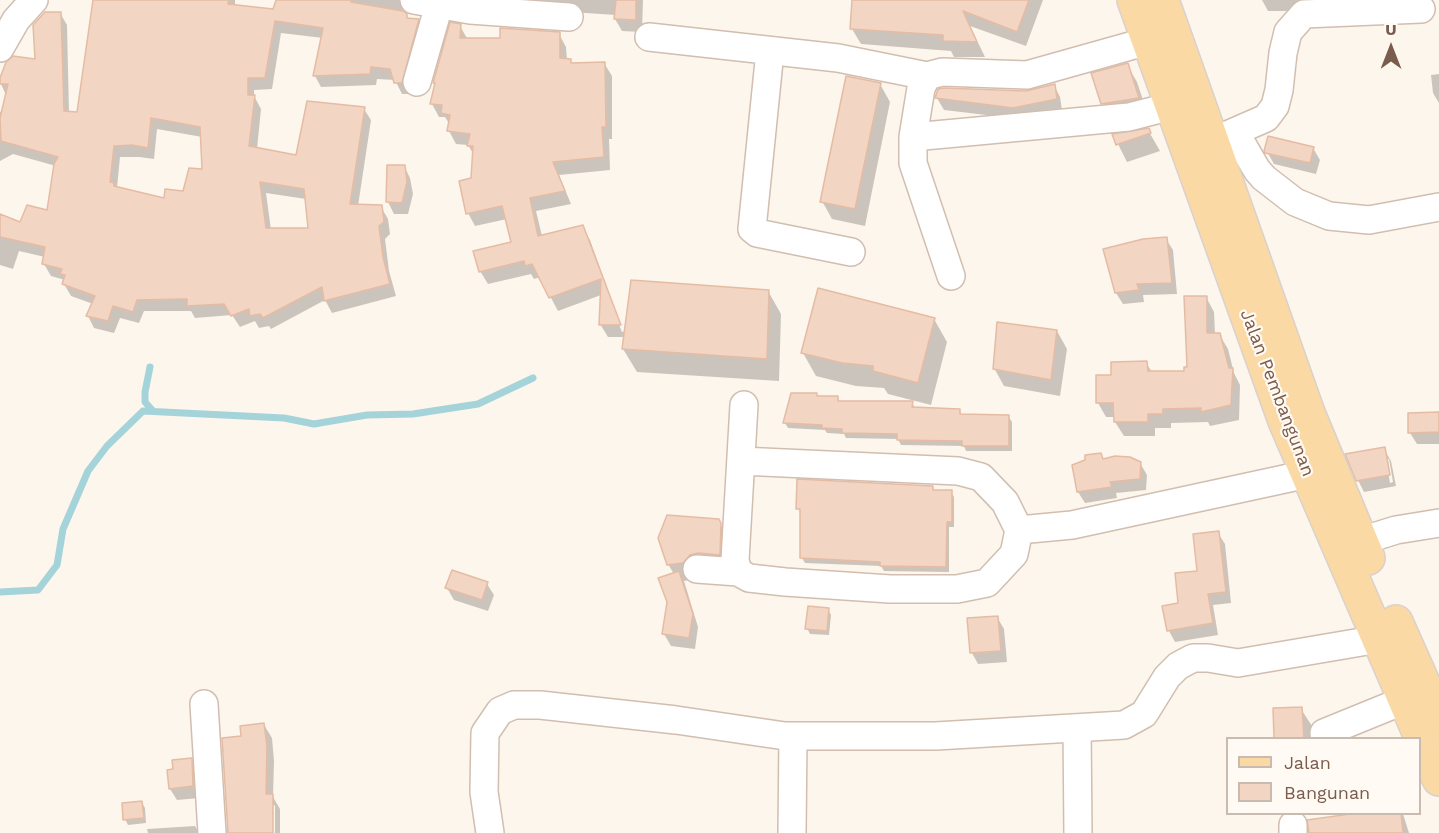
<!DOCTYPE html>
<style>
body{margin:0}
#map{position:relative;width:1439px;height:833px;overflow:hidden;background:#fdf6ec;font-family:"Work Sans",sans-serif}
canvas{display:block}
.legend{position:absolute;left:1226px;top:737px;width:195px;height:78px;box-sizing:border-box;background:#fffaf3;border:2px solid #cabbb1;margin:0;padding:8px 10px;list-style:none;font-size:18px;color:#7a5c4d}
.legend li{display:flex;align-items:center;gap:12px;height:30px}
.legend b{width:30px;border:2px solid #cabbb1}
.north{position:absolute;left:1361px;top:18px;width:60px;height:60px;-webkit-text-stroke:4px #fffaf3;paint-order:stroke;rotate:0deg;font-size:16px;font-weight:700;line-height:24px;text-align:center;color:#7a5c4d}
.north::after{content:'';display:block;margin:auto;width:21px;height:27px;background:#7a5c4d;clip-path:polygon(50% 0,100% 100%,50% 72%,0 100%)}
</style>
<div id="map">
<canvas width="1439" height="833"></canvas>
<ul class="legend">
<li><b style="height:8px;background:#fbd9a5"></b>Jalan</li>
<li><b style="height:16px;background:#f3d5c3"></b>Bangunan</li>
</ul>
<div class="north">U</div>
</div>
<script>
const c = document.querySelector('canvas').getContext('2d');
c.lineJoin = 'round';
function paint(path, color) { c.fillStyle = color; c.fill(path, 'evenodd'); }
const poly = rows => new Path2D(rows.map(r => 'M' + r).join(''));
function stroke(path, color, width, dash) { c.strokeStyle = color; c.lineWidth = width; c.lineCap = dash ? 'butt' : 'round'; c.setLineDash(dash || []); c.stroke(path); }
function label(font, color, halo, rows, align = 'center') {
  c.font = font + ' "Work Sans",sans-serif'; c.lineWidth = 4.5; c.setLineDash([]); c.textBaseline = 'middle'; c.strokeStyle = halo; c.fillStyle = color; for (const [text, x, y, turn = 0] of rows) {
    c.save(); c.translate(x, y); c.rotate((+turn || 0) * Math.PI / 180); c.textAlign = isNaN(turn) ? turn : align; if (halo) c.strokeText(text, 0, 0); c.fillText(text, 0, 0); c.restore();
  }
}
paint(poly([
 [113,0,235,0,235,6,274,11,278,0,406,0,402,12,409,20,418,20,425,32,408,94,402,94,395,80,377,79,376,85,321,87,315,76,323,38,281,33,272,89,254,90,254,96,261,109,257,149,297,156,364,109,371,120,358,206,381,207,388,219,390,234,385,239,389,271,396,296,332,313,325,300,271,329,269,326,259,328,255,321,240,327,232,315,195,318,191,311,144,311,139,323,120,318,114,333,94,328,88,316,93,304,71,296,64,284,65,280,51,276,44,264,45,257,19,251,13,269,0,265,0,222,20,223,48,211,56,166,13,154,0,161,0,112,27,97,6,95,0,82,37,61,60,13,67,25,69,113,78,114],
 [157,129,202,137,204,170,185,192,165,200,117,188,120,157,139,157,154,159],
 [266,193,306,199,309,229,271,230],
 [466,0,643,0,642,32,622,31,615,19,616,15,478,6],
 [854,0,1043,0,1026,46,970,26,985,57,954,57,951,51,861,44,852,29],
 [1262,0,1311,0,1311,8,1302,11,1268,11],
 [460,26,468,40,501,40,559,34,566,47,567,60,570,60,572,64,604,63,612,76,612,139,609,139,610,170,559,175,571,204,536,211,542,236,582,227,590,240,607,287,607,294,622,332,768,291,781,314,779,381,637,372,623,349,625,337,608,337,600,324,601,295,558,311,540,277,534,279,531,274,488,284,480,271,513,243,507,219,475,226,468,213,474,155,468,145,456,144,449,131,450,125,445,117,439,117,432,104],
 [1127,65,1137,82,1148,115,1113,121,1103,103],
 [1439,74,1439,103,1433,93,1431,75],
 [880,84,890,102,865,226,832,219,822,201],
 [1054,85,1060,97,1062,110,1020,119,944,110,937,98,1027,92],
 [1148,130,1160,151,1127,162,1114,136],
 [1313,148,1320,160,1316,174,1274,164,1266,150],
 [404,166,410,178,413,194,408,214,394,214,388,202],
 [1166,239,1173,250,1177,294,1143,295,1144,302,1123,304,1116,293],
 [1206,297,1214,312,1215,334,1219,334,1228,349,1234,373,1240,385,1239,420,1210,426,1208,422,1171,423,1171,428,1155,428,1155,436,1124,436,1115,422,1115,417,1106,417,1098,403,1113,376,1146,363,1152,372,1186,372],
 [934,319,947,342,931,405,888,394,884,388,856,386,816,376,803,353],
 [1057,331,1067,349,1060,396,1004,386,994,368],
 [817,395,818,398,838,398,840,403,912,403,916,409,959,410,962,415,1008,416,1012,422,1012,451,966,451,964,446,901,445,898,439,846,438,844,434,827,433,825,430,788,428,785,423],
 [1439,413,1439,444,1417,444,1410,433],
 [1384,449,1391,461,1396,486,1364,492,1358,480],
 [1386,459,1389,459,1393,482,1390,483],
 [1104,461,1140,463,1147,475,1146,490,1116,493,1117,498,1085,503,1078,492,1074,466],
 [932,487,934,492,951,492,954,497,954,527,949,527,949,572,884,571,881,566,805,563,802,558,801,514,798,508],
 [718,520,731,542,729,572,684,581,698,627,695,649,671,646,664,634,674,574,668,564],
 [1218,533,1225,544,1231,603,1213,605,1218,635,1175,642,1169,631,1164,607,1180,604,1199,572],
 [487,584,494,595,488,611,454,600,447,588],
 [828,609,831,615,829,635,810,634,807,628],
 [997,617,1004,629,1007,662,978,664,972,653],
 [1301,709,1312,726,1312,738,1275,738,1275,710],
 [264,725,272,738,274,761,273,797,280,809,280,833,275,833,275,806,272,803,272,833,229,833,243,737],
 [191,759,197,771,199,798,177,800,170,789,168,771,175,770],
 [142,803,145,808,146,823,128,825,125,819],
 [1344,814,1403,814,1409,833,1310,833,1344,817],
 [195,826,199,833,148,833,147,829]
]), '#0003');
stroke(poly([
 [150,367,145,392,145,402,153,411],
 [0,592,38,590,57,565,63,529,88,471,107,446,143,411,284,418,314,424,367,415,413,414,478,404,533,378]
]), '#a5d3da', 7);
const building = poly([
 [93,0,229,0,228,4,273,9,276,0,352,0,351,2,403,11,407,14,407,18,419,19,402,83,394,83,390,69,371,67,370,74,313,76,323,28,275,21,265,78,248,78,248,95,255,95,249,146,296,155,307,101,365,107,350,204,382,205,384,222,379,226,383,257,390,284,324,301,322,287,263,318,260,314,250,316,249,309,231,316,224,304,187,306,187,299,137,300,133,312,113,306,108,321,86,316,95,296,62,284,65,275,60,274,62,269,42,264,45,247,0,237,0,214,20,222,27,205,47,210,54,164,58,157,1,141,0,118,8,84,0,84,0,78,6,62,13,56,35,59,33,25,45,12,61,12,64,111,77,112,93,0],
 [151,118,200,127,202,169,189,168,183,191,165,189,164,198,114,186,114,183,110,182,114,146,132,145,148,148,151,118],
 [260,182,304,189,308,228,266,228,260,182],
 [616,0,636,0,636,20,614,19,616,0],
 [852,0,1029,0,1017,32,963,11,977,42,943,41,943,35,850,29,852,0],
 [450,22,461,24,460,38,500,38,500,28,560,32,560,58,571,59,571,63,605,62,606,127,602,127,604,157,553,162,565,191,530,198,538,236,583,225,621,325,599,325,601,279,549,298,532,264,525,266,524,261,479,272,473,251,511,242,502,206,466,214,459,181,471,178,473,146,467,146,470,134,447,131,450,115,441,113,442,105,430,104,435,83,433,83,450,22],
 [1128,63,1139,98,1101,104,1091,73,1128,63],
 [846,76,881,83,855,209,820,202,846,76],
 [1055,84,1057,99,1013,108,935,98,938,89,944,88,1026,91,1055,84],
 [1149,128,1151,133,1116,145,1112,134,1149,128],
 [1268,136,1314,147,1310,163,1265,153,1264,151,1268,136],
 [387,165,405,165,407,182,402,203,386,202,387,165],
 [1167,237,1172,283,1137,284,1139,290,1115,293,1103,249,1143,239,1167,237],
 [631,280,769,290,767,359,622,349,631,280],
 [818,288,935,318,918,383,873,371,873,366,842,363,801,353,818,288],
 [1184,296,1207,296,1207,333,1220,333,1229,368,1233,368,1231,405,1201,412,1201,408,1163,409,1163,414,1148,414,1148,422,1114,422,1113,403,1096,403,1096,375,1111,375,1111,362,1147,361,1148,371,1184,371,1184,367,1187,367,1184,296],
 [997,322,1057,330,1051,380,993,369,997,322],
 [791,393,817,393,817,396,838,396,838,401,913,401,912,407,960,409,960,414,1009,415,1009,446,962,446,962,441,897,440,897,434,842,433,842,429,822,428,822,425,783,423,791,393],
 [1439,412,1439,432,1408,433,1408,413,1439,412],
 [1385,447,1390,475,1356,481,1345,454,1385,447],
 [1101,453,1103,459,1115,456,1130,457,1141,462,1140,479,1110,482,1112,487,1077,492,1072,465,1085,460,1085,455,1101,453],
 [797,479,933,486,933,490,952,490,952,522,947,522,946,567,880,566,880,562,800,558,800,509,796,509,797,479],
 [667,515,719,519,721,523,720,555,698,553,690,555,683,563,667,565,658,538,667,515],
 [1219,531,1226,592,1208,594,1213,623,1167,631,1162,606,1178,603,1175,573,1197,571,1193,534,1219,531],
 [452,570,488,582,482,600,445,588,452,570],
 [679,571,693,614,689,638,662,634,667,602,658,578,679,571],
 [808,606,829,608,827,631,805,629,808,606],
 [998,616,1001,651,970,653,967,618,998,616],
 [1302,707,1304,738,1274,738,1273,708,1302,707],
 [264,723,267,746,266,794,273,794,273,833,228,833,222,738,241,736,240,726,264,723],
 [192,758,193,786,169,789,167,770,173,769,172,760,192,758],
 [142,801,144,818,123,820,122,803,142,801],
 [1357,813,1401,813,1403,833,1309,833,1307,820,1357,813]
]);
paint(building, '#f3d5c3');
stroke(building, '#e6bba3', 1.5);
const minor = poly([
 [414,0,470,10,569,17],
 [649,37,838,58,927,76],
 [0,48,16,20,34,0],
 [770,51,752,229,757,233,851,252],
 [417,82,439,5],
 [1235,132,1257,170,1264,178,1295,202,1329,216,1369,220,1439,207],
 [913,137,1129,117,1172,106],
 [1211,142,1266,118,1275,106,1279,90,1283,53,1288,32,1304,14,1421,9],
 [951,276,913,163,913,137,921,88,927,76,942,72,1027,75,1148,41],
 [744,405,735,560,738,572,749,578,785,582,890,589,957,589,987,583,1014,554,1019,530],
 [741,461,958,471,981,477,1005,502,1019,530,1072,525,1326,470],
 [1361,541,1396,530,1439,523],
 [697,569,738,572],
 [204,704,212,833],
 [1077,728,1078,833],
 [1324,733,1405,700],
 [1293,825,1293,833],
 [490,833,484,792,485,733,500,711,514,705,540,705,676,720,785,736,936,736,1124,725,1144,714,1167,677,1178,666,1193,658,1208,658,1238,663,1379,639],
 [792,833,793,736]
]);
const major = poly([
 [1134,0,1285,421,1439,779],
 [1162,0,1308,413,1368,558],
 [1396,622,1439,719]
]);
stroke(minor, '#d1beb0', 30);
stroke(major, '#dad1cd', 36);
stroke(minor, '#fff', 27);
stroke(major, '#fbd9a5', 33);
label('18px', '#7a5c4d', '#fffaf3', [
 ["Jalan Pembangunan",1277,393,69]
]);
</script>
